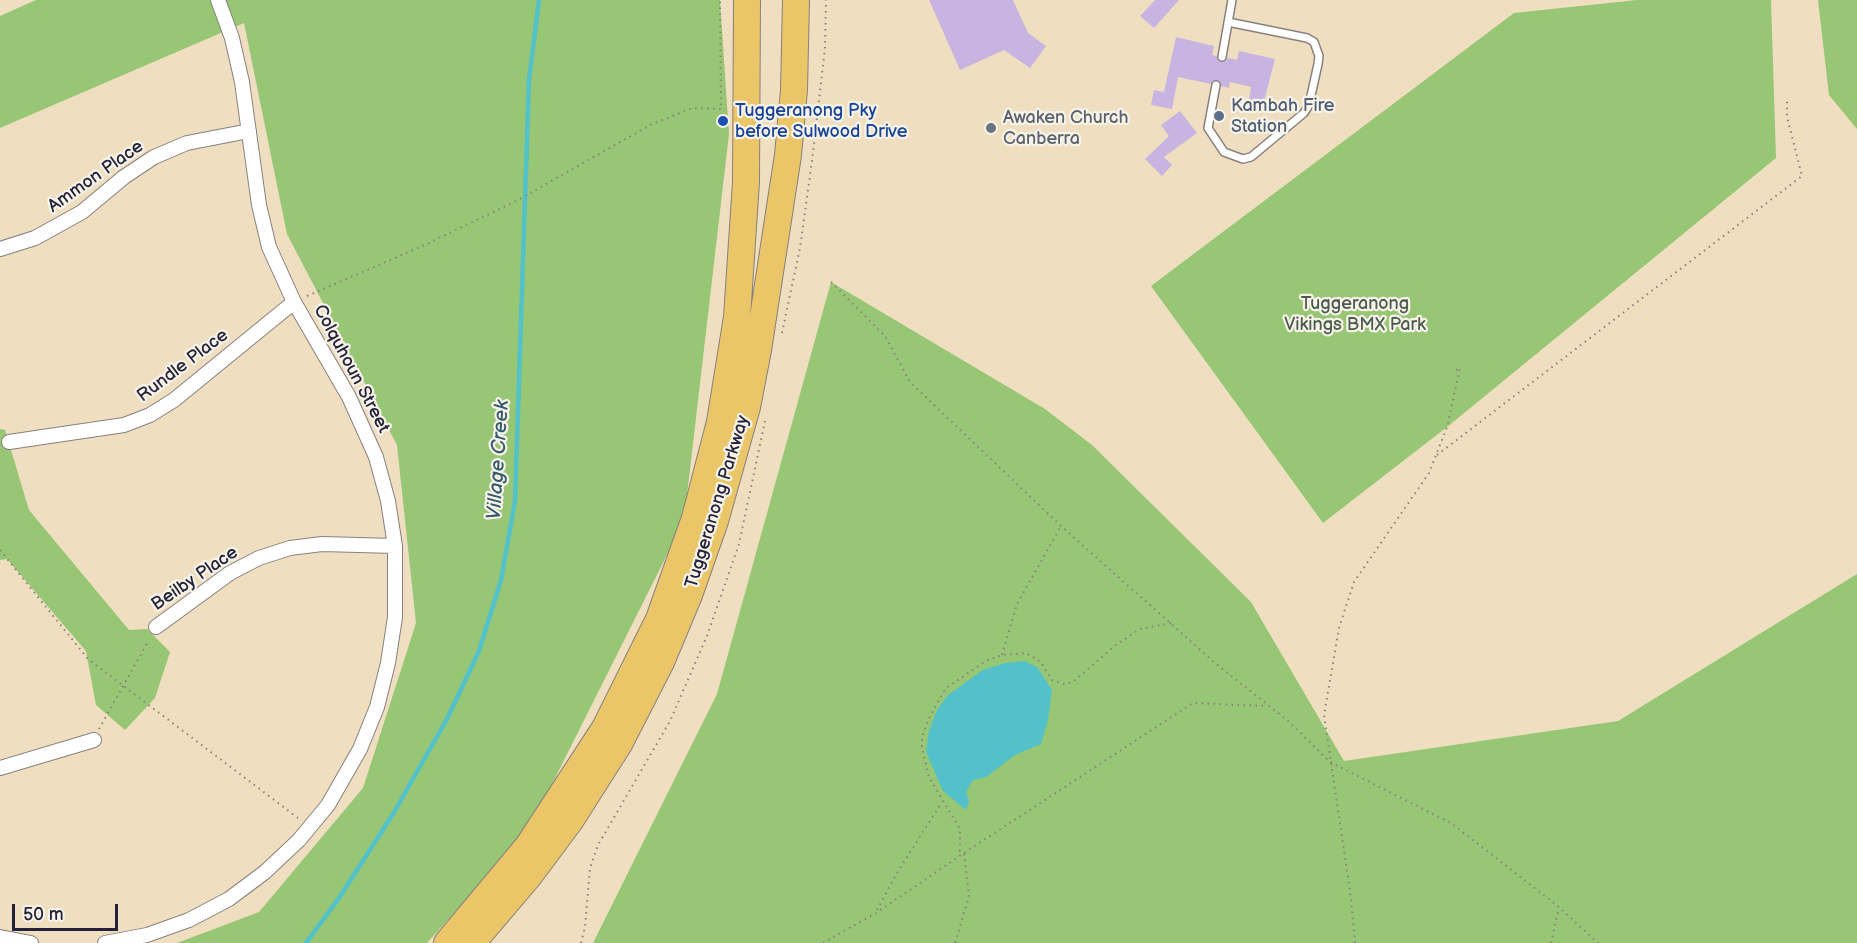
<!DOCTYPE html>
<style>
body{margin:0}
#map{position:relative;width:1857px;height:943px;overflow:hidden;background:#efdfc0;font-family:"Balsamiq Sans",sans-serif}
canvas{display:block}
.scale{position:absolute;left:12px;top:904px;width:106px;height:27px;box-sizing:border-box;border:3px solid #22223b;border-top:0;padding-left:8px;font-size:18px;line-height:21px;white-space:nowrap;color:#22223b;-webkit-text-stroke:4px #f7f3e8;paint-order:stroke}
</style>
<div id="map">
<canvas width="1857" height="943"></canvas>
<div class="scale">50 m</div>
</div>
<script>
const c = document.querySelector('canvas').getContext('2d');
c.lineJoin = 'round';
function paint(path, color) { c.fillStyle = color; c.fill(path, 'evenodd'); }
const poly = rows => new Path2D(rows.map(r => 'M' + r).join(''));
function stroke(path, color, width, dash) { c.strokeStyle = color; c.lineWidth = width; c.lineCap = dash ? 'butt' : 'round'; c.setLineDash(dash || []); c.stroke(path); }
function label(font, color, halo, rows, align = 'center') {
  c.font = font + ' "Balsamiq Sans",sans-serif'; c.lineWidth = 4.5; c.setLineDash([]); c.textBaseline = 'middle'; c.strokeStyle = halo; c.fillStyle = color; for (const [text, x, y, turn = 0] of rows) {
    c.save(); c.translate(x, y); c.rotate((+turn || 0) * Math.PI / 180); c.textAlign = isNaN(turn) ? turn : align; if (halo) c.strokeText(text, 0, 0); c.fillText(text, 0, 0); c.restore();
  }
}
paint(poly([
 [36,0,720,0,729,134,684,521,529,830,427,943,177,943,259,912,363,788,416,623,397,445,287,234,244,23,0,128,0,16],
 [1637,0,1771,0,1776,158,1447,427,1323,523,1151,286,1514,13],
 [1818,0,1857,0,1857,129,1829,95],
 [831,282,1045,409,1092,445,1251,602,1344,761,1618,721,1857,574,1857,943,593,943,717,694],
 [0,429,5,430,29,510,129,630,147,629,170,652,155,698,125,730,96,705,86,651,7,559,0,560]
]), '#97c675');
paint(poly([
 [1025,661,1037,667,1052,690,1048,720,1041,744,1015,755,986,777,973,780,966,792,969,801,966,810,943,791,926,752,929,731,937,710,948,695,983,670,1005,663]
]), '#53c1ca');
stroke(poly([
 [306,943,339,898,393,814,447,719,479,651,501,580,515,501,529,80,539,0]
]), '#53c1ca', 4.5);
paint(poly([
 [929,0,1013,0,1028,33,1046,46,1030,68,1004,50,960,70],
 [1155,0,1179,0,1154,28,1140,16],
 [1176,37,1214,46,1212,55,1217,56,1220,62,1228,58,1237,60,1239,51,1275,59,1262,109,1248,107,1251,87,1230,82,1229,88,1221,86,1218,80,1211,84,1178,77,1172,109,1151,105,1154,90,1164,92],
 [1180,111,1197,133,1164,157,1172,165,1162,176,1145,159,1169,136,1161,125]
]), '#c7b4e1');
const lane = poly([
 [1222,57,1232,0],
 [1216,85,1208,128,1224,152,1243,159,1251,157,1304,113,1309,105,1318,64,1319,56,1314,42,1307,38,1228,22]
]);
const street = poly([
 [0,249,35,238,82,212,124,177,154,157,187,143,249,131],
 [9,442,124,425,150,415,174,400,294,302],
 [156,627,230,573,259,558,290,548,322,544,395,546],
 [0,768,94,740],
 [0,937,31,943],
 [105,943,147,935,189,920,229,899,265,872,299,840,328,805,360,749,377,707,388,663,395,617,395,546,388,501,376,457,349,397,294,302,269,247,259,205,242,82,232,38,218,0]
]);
const highway = poly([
 [447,943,528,846,605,728,659,619,695,518,720,422,737,317,746,182,747,0],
 [472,943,529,876,570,821,619,744,661,662,689,595,715,521,747,407,758,350,788,155,794,90,796,0]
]);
stroke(lane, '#88807e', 10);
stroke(street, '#88807e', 16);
stroke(highway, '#88807e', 28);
stroke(poly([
 [831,282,885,336,910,382,1061,526,1215,663,1287,720,1330,762,1451,823,1559,907,1598,943],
 [307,296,425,245,518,200,652,124,693,108,721,109,720,0],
 [782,333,800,248,812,161,825,48,826,0],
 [1437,455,1802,176,1787,117,1787,100],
 [0,550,88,659,298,818],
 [1171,623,1140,629,1117,644,1073,682,1064,684,1052,680,1040,661,1026,653,1002,655,986,661,946,688,930,716,922,737,922,748,929,777,960,829,960,851,964,853,1193,703,1266,706],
 [1002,655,1017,604,1061,526],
 [99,729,149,640],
 [877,910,897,873,942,802],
 [581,943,585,927,590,868,598,845,670,721,707,636,739,544,765,421],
 [823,943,876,913,964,853,969,896,955,943],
 [1355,943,1351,898,1324,715,1339,628,1354,582,1429,473,1447,427,1460,368,1454,371],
 [1551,943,1559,908]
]), '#88807e', 2, [1.5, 4.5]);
stroke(lane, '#fff', 7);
stroke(street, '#fff', 14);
stroke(highway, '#ebc669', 26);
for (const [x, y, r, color] of [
 [1219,116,6,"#5c6f8a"],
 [723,121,6,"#1a4fb4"],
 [991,128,6,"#6b7280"]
]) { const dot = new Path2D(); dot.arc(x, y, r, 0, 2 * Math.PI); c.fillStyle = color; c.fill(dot); stroke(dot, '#f7f3e8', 2); }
label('18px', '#4e5e75', '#f7f3e8', [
 ["Kambah Fire",1231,106],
 ["Station",1231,127]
], 'left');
label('18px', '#164399', '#f7f3e8', [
 ["Tuggeranong Pky",735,111],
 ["before Sulwood Drive",735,132]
], 'left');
label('18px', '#5b616d', '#f7f3e8', [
 ["Awaken Church",1003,118],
 ["Canberra",1003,139]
], 'left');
label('18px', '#22223b', '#f7f3e8', [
 ["Ammon Place",96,177,-35],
 ["Rundle Place",183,366,-37],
 ["Colquhoun Street",351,369,62],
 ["Tuggeranong Parkway",718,502,-73],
 ["Beilby Place",195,579,-34]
]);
label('18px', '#4b5b4f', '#f7f3e8', [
 ["Tuggeranong",1355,304],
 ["Vikings BMX Park",1355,325]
]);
label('italic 20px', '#335a6d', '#f7f3e8', [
 ["Village Creek",499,460,-86]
]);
</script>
